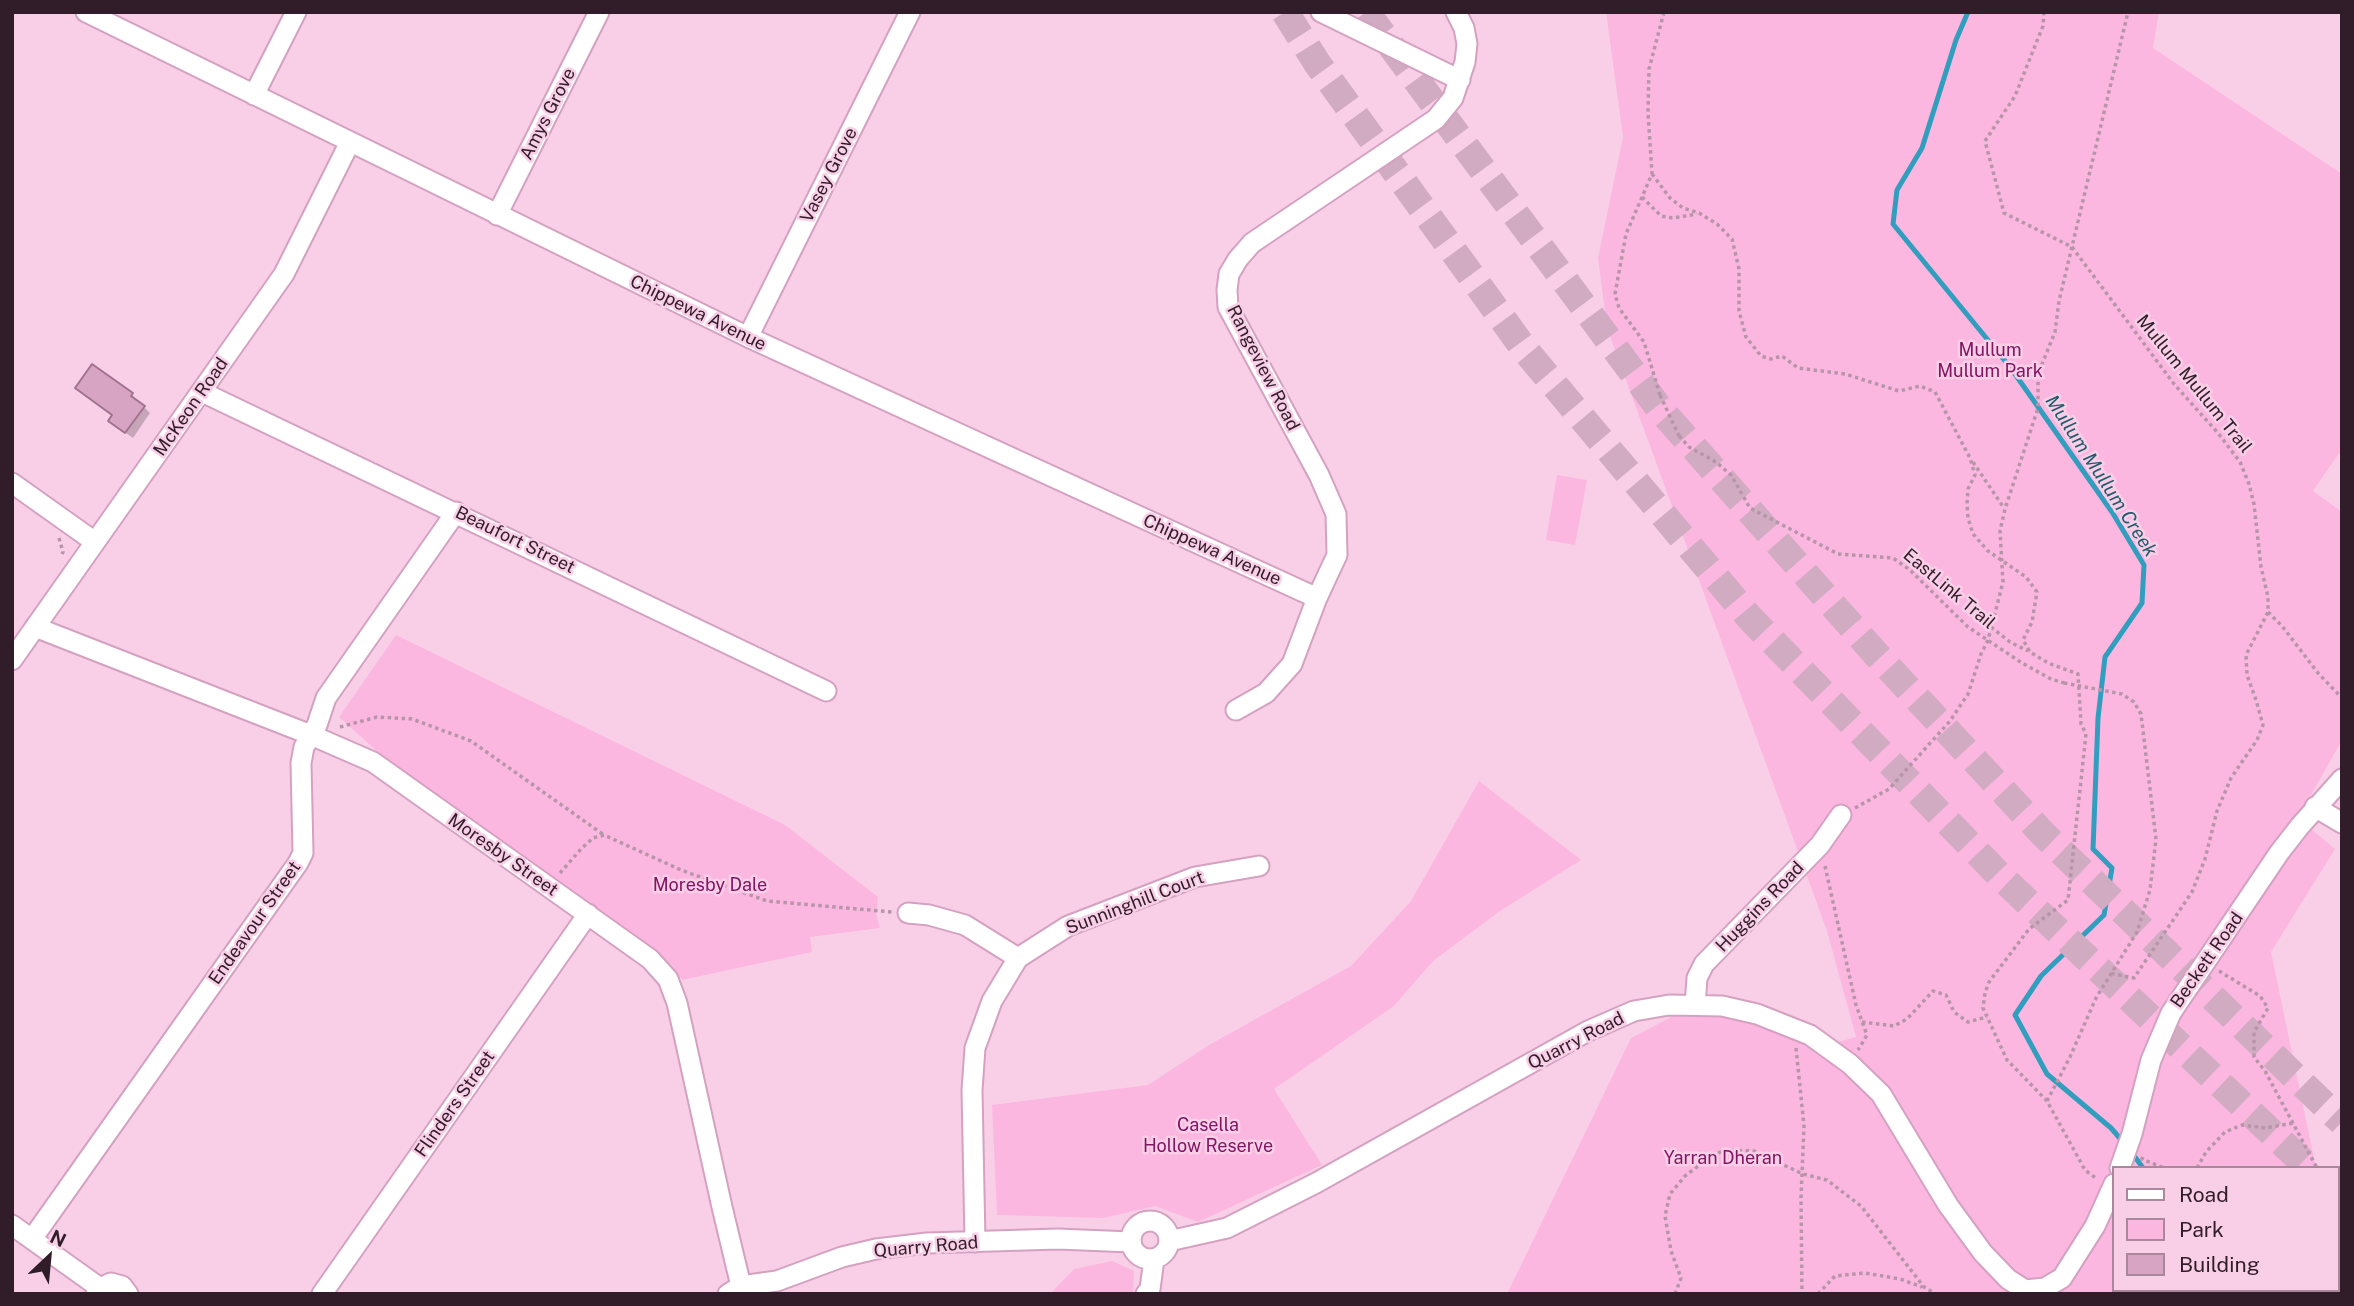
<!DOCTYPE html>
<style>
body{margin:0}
#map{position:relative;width:2354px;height:1306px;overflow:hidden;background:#f9cfe8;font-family:"Public Sans",sans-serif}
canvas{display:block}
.frame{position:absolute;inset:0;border:14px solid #301d29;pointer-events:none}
.legend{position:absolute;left:2112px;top:1166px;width:228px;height:126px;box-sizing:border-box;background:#f9cfe8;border:2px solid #a9889c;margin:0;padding:9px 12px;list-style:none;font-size:21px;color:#301d29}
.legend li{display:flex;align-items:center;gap:14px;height:35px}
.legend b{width:35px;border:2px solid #a9889c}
.north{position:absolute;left:14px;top:1222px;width:70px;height:70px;-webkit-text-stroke:5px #f9cfe8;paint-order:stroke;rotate:26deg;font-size:19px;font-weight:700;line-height:28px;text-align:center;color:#301d29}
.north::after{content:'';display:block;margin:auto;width:24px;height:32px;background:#301d29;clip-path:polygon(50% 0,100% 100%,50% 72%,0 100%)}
</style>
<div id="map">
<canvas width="2354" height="1306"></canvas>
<div class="frame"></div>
<ul class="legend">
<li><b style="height:9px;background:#fff"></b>Road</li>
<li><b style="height:19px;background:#fcb7e1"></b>Park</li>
<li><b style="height:19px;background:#d7a5c3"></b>Building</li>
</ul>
<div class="north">N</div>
</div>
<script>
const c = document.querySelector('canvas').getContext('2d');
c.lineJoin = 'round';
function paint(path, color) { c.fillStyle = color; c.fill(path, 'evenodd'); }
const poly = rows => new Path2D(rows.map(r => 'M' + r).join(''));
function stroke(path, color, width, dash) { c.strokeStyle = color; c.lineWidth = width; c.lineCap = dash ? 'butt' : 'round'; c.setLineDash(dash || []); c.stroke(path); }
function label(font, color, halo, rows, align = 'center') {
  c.font = font + ' "Public Sans",sans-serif'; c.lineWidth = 5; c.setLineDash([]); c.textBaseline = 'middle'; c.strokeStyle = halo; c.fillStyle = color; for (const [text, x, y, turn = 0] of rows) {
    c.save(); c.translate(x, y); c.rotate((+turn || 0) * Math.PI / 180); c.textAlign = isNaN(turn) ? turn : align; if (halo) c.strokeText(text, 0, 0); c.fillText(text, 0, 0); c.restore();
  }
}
paint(poly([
 [1606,12,2159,12,2153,48,2342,174,2342,455,2339,453,2313,491,2342,512,2342,740,2298,818,2335,849,2271,952,2316,1168,2114,1168,2114,1290,2338,1290,2338,1186,2342,1189,2342,1294,1507,1294,1631,1038,1677,1014,1704,1013,1760,1025,1813,1049,1856,1037,1827,931,1607,328,1598,258,1623,137],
 [1557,475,1587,480,1575,545,1546,540],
 [396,635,785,825,878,897,876,914,880,928,810,937,812,952,682,980,672,965,605,914,390,763,339,717],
 [1479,781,1581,860,1500,911,1433,961,1394,1006,1274,1089,1322,1165,1198,1222,1155,1206,1104,1218,997,1215,992,1105,1148,1085,1209,1045,1351,966,1411,901],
 [1112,1261,1134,1271,1133,1294,1050,1294,1074,1269]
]), '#fcb7e1');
paint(poly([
 [92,367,132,395,150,413,133,438,117,427,114,416,77,388]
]), '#0003');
stroke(poly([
 [1968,12,1956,40,1922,148,1897,190,1893,224,2010,367,2112,512,2144,565,2142,603,2105,657,2098,718,2093,849,2112,868,2104,915,2041,976,2015,1015,2047,1074,2111,1128,2124,1143],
 [2130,1150,2143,1168],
 [2162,1294,2162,1290]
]), '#319ebe', 5);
const building = poly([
 [92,364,133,393,131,396,145,406,125,433,108,421,112,415,75,388,92,364]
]);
paint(building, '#d7a5c3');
stroke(building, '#a1728f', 2);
stroke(poly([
 [1285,12,1317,63,1525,350,1749,617,2001,877,2309,1168],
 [1366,12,1659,408,1875,653,2043,834,2342,1122],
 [2338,1195,2342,1199]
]), '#d1abc2', 28, [28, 14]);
const minor = poly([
 [86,12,748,337,1317,598],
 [1321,12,1460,80],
 [254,95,296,12],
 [497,215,599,12],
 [748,337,910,12],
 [202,392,826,691],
 [12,483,95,542],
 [35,627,311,735,373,762,650,959,668,979,677,1003,722,1207,741,1286],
 [12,660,284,274,350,142],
 [1236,710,1266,693,1292,664,1317,598,1337,555,1336,514,1319,475,1228,307,1227,290,1229,274,1238,259,1252,243,1436,119,1453,98,1465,62,1467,44,1464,28,1456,12],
 [2315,807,2342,823],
 [908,913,929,915,965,925,1018,958],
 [1695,1005,1697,978,1704,964,1820,845,1841,815],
 [2120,1168,2132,1134,2151,1060,2171,1013,2279,853,2300,826,2342,779],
 '1131 1240a19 19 0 1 1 38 0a19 19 0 1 1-38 0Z',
 [12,1225,100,1288],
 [32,1239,298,863,303,853,301,763,304,747,317,725,326,698,456,512],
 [1169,1241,1227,1228,1316,1183,1588,1031,1634,1011,1669,1005,1722,1006,1757,1014,1810,1035,1850,1064,1881,1094,1948,1205,1983,1253,2008,1279,2025,1290,2045,1288,2062,1278,2095,1226,2114,1184],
 [975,1242,972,1090,975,1048,992,1001,1018,958,1068,926,1195,877,1259,866],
 [96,1294,100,1288,111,1283,122,1286,128,1294],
 [322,1294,588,914],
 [728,1294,741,1286,777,1281,842,1257,876,1249,927,1243,1058,1239,1131,1242],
 [1146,1294,1150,1289,1154,1259]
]);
stroke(minor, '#d4a1c0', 23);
stroke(poly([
 [2044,12,2043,26,2015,96,1985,141,2004,213,2072,247,2174,384,2218,433,2240,462,2249,484,2254,504,2261,567,2268,597,2268,612,2246,655,2247,675,2256,700,2263,725,2257,740,2231,778,2217,811,2205,859,2192,892,2134,978,2109,973],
 [1652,174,1670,198,1683,208,1699,213,1717,224,1732,239,1739,269,1739,311,1746,337,1761,356,1771,359,1782,356,1798,368,1845,374,1899,391,1920,386,1935,392,1970,458,1975,475,1968,489,1967,504,1968,518,1973,534,1988,551,2026,577,2037,592,2032,622,2023,640,2030,652,2048,663,2078,674,2081,724,2086,734,2068,900,2029,929,1989,982,1985,993,1983,1008,2007,1060,2047,1101,2085,1170,2097,1179],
 [1642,197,1661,216,1673,218,1697,214],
 [1660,395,1644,342,1619,308,1615,294,1626,234,1652,174,1648,112,1649,69,1664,12],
 [1679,436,1689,447,1716,462,1731,475,1750,508,1838,554,1893,558,1910,570,1968,627,2022,663,2051,679,2064,683],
 [1973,462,2004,508],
 [59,538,63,552,62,554],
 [2268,612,2282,626,2318,673,2342,698],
 [1991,627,2010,642,2028,651],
 [340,727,377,717,412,719,471,741,604,835],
 [1855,808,1889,789,1950,721,1968,694,1981,654,1988,640,2003,582,2000,531,2005,509,2038,408,2038,374,2055,332,2059,301,2128,12],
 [1825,866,1856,1005,1867,1035,1858,1050],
 [560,873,581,849,593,838,604,835,681,870,767,901,892,912],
 [2219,971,2260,996,2268,1008,2254,1032,2254,1057,2265,1071,2317,1168],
 [1862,1022,1894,1026,1907,1019,1933,991,1946,995,1954,1012,1968,1022,1987,1017],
 [1796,1048,1804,1126,1801,1198,1802,1294],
 [2047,1101,2070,1057,2096,998,2137,932,2150,890,2156,839],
 [2143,1157,2142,1159,2164,1168],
 [2197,1168,2206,1152,2225,1132,2242,1125,2265,1128,2294,1123],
 [2338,1227,2342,1238],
 [1675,1294,1681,1278,1671,1251,1665,1216,1670,1194,1685,1176,1714,1154,1728,1150,1754,1151,1803,1174,1827,1180,1861,1206,1924,1287,1936,1294],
 [1818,1294,1835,1276,1865,1273,1900,1279,1922,1287],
 [2120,1294,2120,1290]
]), '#b795a9', 3.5, [3.5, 3.5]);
stroke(minor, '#fff', 19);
stroke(poly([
 [1660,395,1679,436],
 [2064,683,2122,694,2134,702,2141,714,2156,839]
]), '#b795a9', 3.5, [3.5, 3.5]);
label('18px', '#301d29', '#f9cfe8', [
 ["Amys Grove",548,114,-63],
 ["Vasey Grove",829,175,-63],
 ["Chippewa Avenue",698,313,26],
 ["Rangeview Road",1263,368,63],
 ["Mullum Mullum Trail",2194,384,51],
 ["McKeon Road",191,407,-55],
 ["Beaufort Street",515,540,26],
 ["Chippewa Avenue",1212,550,24],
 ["EastLink Trail",1949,589,40],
 ["Moresby Street",503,855,35],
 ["Sunninghill Court",1135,903,-21],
 ["Huggins Road",1760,907,-46],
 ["Endeavour Street",255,923,-55],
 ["Beckett Road",2207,960,-55],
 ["Quarry Road",1576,1041,-27],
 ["Flinders Street",455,1104,-55],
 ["Quarry Road",926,1247,-5]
]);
label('18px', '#821564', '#f9cfe8', [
 ["Mullum",1990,350],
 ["Mullum Park",1990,371],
 ["Moresby Dale",710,885],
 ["Casella",1208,1125],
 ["Hollow Reserve",1208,1146],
 ["Yarran Dheran",1723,1158]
]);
label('italic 19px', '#225a6c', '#f9cfe8', [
 ["Mullum Mullum Creek",2101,476,57]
]);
</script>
